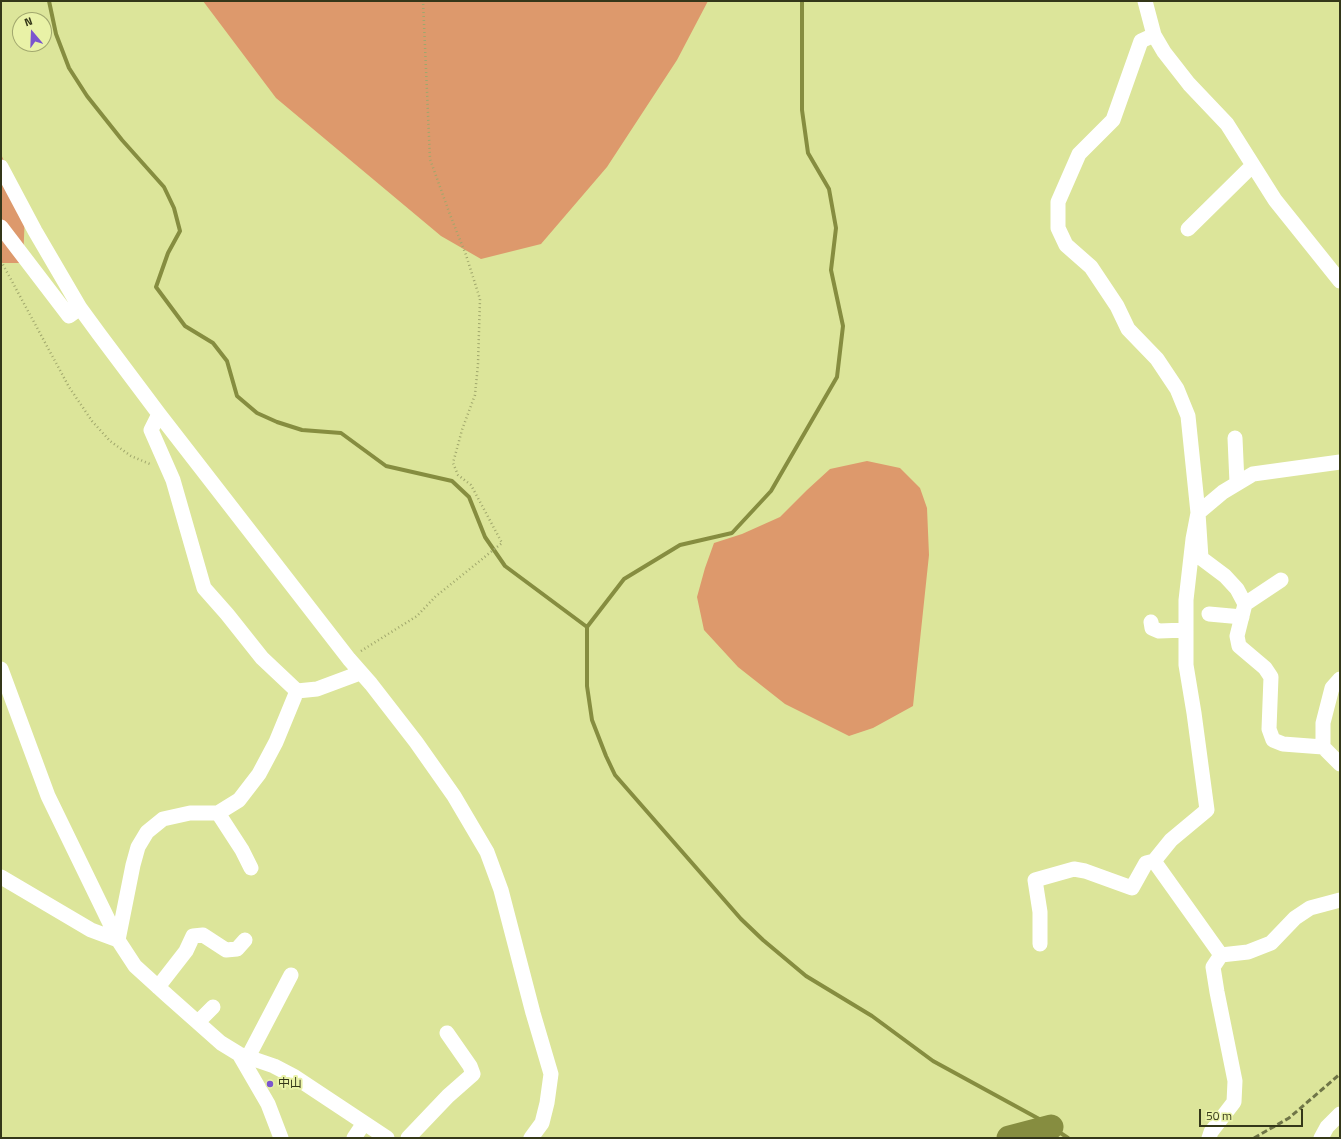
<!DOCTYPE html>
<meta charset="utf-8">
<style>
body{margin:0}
#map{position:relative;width:1341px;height:1139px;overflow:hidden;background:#dce59a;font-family:"Titillium Web",sans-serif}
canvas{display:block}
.frame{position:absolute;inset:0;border:2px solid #343719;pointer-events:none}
.north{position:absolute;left:12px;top:12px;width:40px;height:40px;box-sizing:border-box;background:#e9f2a7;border:1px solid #a1a76e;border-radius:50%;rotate:341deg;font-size:11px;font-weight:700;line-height:16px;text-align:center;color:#343719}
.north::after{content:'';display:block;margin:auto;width:14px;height:18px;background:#7b55ce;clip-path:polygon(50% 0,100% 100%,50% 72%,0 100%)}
.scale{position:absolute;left:1199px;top:1109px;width:104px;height:18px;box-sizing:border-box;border:2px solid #343719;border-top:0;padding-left:5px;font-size:12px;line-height:14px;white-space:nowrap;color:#343719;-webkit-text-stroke:3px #e9f2a7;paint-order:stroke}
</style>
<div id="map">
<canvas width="1341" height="1139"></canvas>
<div class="frame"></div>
<div class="north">N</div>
<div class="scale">50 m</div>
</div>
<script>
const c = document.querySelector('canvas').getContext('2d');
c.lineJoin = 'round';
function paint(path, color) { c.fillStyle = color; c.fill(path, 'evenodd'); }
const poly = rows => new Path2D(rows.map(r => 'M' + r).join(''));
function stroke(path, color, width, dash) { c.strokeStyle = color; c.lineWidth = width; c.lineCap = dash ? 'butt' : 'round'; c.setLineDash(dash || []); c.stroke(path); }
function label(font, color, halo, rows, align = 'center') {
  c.font = font + ' "Titillium Web","Noto Sans JP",sans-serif'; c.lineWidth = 4; c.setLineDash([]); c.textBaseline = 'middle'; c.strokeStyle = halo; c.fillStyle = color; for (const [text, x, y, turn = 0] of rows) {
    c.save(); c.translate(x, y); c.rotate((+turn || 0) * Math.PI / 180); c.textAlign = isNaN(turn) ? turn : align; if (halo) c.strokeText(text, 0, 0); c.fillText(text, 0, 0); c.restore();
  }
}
paint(poly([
 [203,1,708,1,677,60,607,167,541,244,481,259,441,236,276,98],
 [1,154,25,212,23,263,1,263],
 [867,461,900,468,920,488,927,508,929,555,913,706,873,728,849,736,785,704,738,667,704,630,697,597,705,568,714,543,742,534,780,517,807,490,830,469]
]), '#dd996c');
stroke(poly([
 [49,1,56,34,69,68,87,96,122,140,164,187,174,208,180,231,168,253,156,287,185,326,213,343,227,361,237,396,257,413,277,422,302,430,341,433,386,466,452,481,469,497,485,537,505,566,587,627],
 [802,1,802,110,808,153,829,189,836,228,831,270,843,326,837,377,771,491,732,533,680,545,624,579,587,627,587,686,592,720,606,756,615,775,741,919,763,940,806,976,872,1016,933,1061,1041,1120,1068,1138]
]), '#868d40', 4);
stroke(poly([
 [1009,1138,1051,1127]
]), '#868d40', 25);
stroke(poly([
 [1,261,69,387,92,421,110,441,131,456,150,464],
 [361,651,417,616,435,597,502,543,471,485,458,475,453,463,462,430,475,395,478,364,480,299,466,255,449,212,430,159,423,1]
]), '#a0a76c', 2.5, [1, 3]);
stroke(poly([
 [1145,1,1154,35,1164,52,1189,84,1227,124,1275,200,1340,281],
 [1,167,35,231,80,308,99,334,159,414,349,659,371,684,416,742,454,796,487,852,501,890,533,1013,551,1074,547,1103,542,1123,531,1138],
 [1,227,69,316,80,308],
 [1188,229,1253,165],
 [159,414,151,430,173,480,204,588,227,614,262,658,297,691,317,689,360,673],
 [1235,438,1237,483],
 [1281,580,1245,604,1237,636,1239,646,1265,668,1271,677,1269,729,1273,740,1283,744,1323,747],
 [1245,604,1237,589,1225,576,1201,558,1198,513,1223,492,1253,474,1340,462],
 [1209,614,1242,617],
 [1151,622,1152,628,1159,631,1186,630],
 [1,669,48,796,118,940,135,966,168,996,221,1043,239,1054,274,1066,295,1077,387,1138],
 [1340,679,1332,688,1323,723,1323,747,1340,764],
 [218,813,242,850,251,868],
 [1154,861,1221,955,1248,952,1271,943,1295,918,1310,908,1340,900],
 [1,877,91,930,118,940,133,865,138,847,147,832,163,819,190,813,218,813,239,800,259,774,276,742,297,691],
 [1040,944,1040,912,1035,880,1074,869,1085,871,1132,888,1146,863,1154,861,1171,840,1207,810,1194,713,1186,665,1186,600,1193,539,1198,513,1188,416,1177,389,1157,359,1128,329,1117,306,1091,267,1066,245,1058,228,1058,202,1079,154,1113,120,1141,41,1154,35],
 [158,987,186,951,193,936,203,935,226,950,237,949,245,940],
 [198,1022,213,1007],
 [239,1054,268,1104,281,1138],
 [248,1057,291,975],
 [354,1138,364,1123],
 [408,1138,448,1096,473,1074,470,1066,447,1033],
 [1209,1138,1211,1132,1234,1102,1235,1081,1217,992,1213,967,1221,955],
 [1321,1138,1327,1127,1340,1114]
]), '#fff', 15);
stroke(poly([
 [1254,1138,1289,1118,1340,1074]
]), '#6f7547', 3, [6, 3]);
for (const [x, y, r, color] of [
 [270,1084,4,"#7b55ce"]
]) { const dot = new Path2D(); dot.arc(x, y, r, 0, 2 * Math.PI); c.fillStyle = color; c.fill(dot); stroke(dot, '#e9f2a7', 1.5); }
label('12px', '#343719', '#e9f2a7', [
 ["中山",278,1084]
], 'left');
</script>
